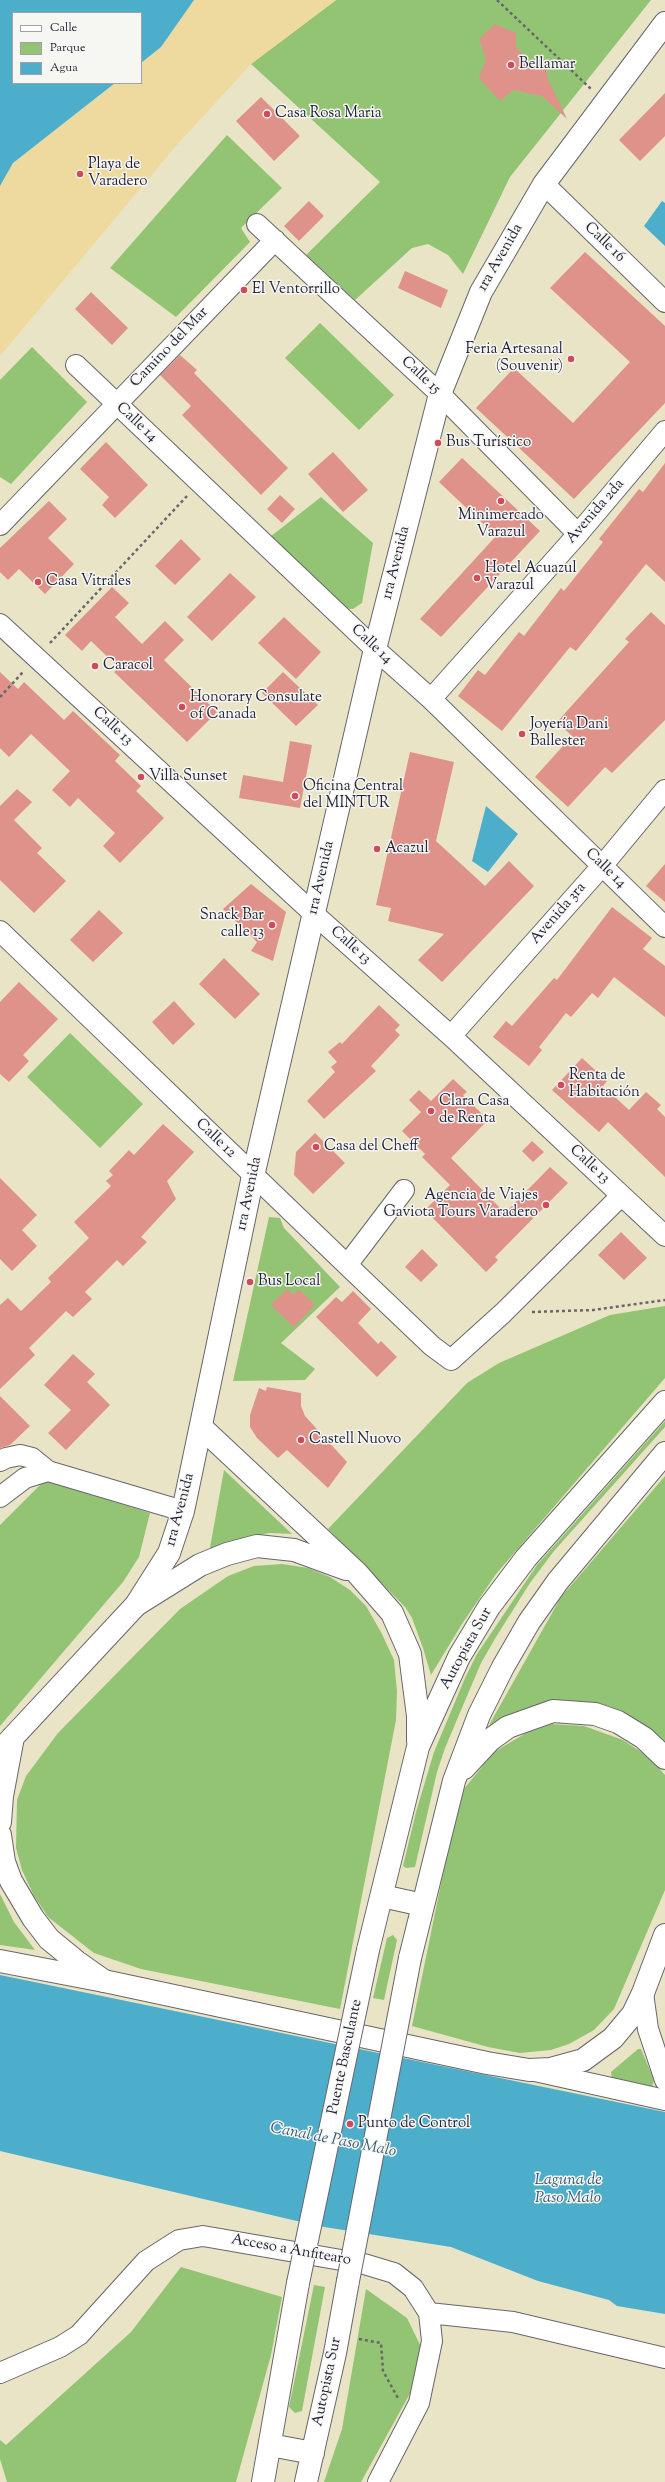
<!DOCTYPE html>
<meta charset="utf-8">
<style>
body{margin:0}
#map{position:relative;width:665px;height:2482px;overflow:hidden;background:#e9e4c6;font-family:"Sorts Mill Goudy",serif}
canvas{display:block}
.legend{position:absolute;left:12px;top:12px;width:130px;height:72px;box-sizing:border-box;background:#f6f6f2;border:1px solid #a1a1a9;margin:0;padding:5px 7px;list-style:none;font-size:12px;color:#22223b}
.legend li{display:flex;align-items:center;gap:8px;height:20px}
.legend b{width:20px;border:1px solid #a1a1a9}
</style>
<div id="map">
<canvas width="665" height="2482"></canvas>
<ul class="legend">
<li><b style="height:5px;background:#fff"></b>Calle</li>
<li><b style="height:11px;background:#93c474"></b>Parque</li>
<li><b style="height:11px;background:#4caecb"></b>Agua</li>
</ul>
</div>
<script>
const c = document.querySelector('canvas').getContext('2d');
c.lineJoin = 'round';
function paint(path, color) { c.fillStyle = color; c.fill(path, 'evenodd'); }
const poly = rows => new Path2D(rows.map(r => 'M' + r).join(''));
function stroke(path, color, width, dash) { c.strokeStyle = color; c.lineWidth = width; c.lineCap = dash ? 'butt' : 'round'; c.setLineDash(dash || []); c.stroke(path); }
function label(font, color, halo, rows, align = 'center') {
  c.font = font + ' "Sorts Mill Goudy",serif'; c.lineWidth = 3; c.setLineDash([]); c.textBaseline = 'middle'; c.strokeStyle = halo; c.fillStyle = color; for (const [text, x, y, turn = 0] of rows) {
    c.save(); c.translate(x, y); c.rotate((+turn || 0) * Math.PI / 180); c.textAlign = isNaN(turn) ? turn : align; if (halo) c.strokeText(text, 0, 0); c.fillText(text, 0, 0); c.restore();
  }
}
paint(poly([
 [336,0,651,0,510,177,463,274,448,255,428,244,412,248,355,300,306,255,380,182,251,64],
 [227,135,282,188,241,228,250,242,176,317,110,268],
 [320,323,394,395,359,430,285,358],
 [32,347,87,402,11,484,0,477,0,380],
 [321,497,373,543,362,603,353,609,339,608,270,537],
 [70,1033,143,1104,100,1148,27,1077],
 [269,1217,280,1218,284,1228,340,1287,281,1343,315,1369,305,1380,233,1381],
 [665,1306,665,1378,496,1574,462,1624,431,1675,423,1648,412,1618,405,1607,328,1529,467,1383,499,1363,610,1315],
 [665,1421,665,1427,554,1551,530,1583,496,1637,481,1663,445,1748,437,1772,415,1867,406,1868,403,1866,416,1812,434,1752,465,1678,477,1654,537,1565],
 [224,1470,292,1534,270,1533,249,1537,209,1553],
 [665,1476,665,1742,637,1720,609,1706,579,1702,548,1704,516,1713,488,1727,561,1597],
 [45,1480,150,1513,139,1557,123,1582,0,1726,0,1525],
 [282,1564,308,1568,330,1577,350,1590,366,1606,381,1632,394,1660,397,1691,396,1720,340,2009,141,1969,94,1953,48,1917,33,1894,22,1870,16,1848,17,1800,26,1776,58,1733,180,1609,228,1576,254,1566],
 [552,1724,584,1726,623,1740,649,1757,665,1775,665,1890,614,2009,594,2030,569,2044,551,2050,520,2053,488,2047,412,2026,459,1795,494,1752,526,1733],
 [0,1894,14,1922,35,1950,0,1945],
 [393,1935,397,1940,384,2000,373,1998,387,1938],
 [638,2049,641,2049,654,2080,652,2087,612,2079,611,2072],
 [181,2267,282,2297,271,2355,236,2482,7,2482,0,2459,0,2440,6,2445,131,2332],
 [314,2285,325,2287,302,2411,295,2413,289,2407],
 [366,2289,407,2318,428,2361,361,2482,324,2482,342,2429]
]), '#93c474');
paint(poly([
 [194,0,336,0,251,64,175,147,0,356,0,186,13,163,115,83,141,83,141,63,161,47]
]), '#eeda9e');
paint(poly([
 [0,0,194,0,161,47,141,63,141,13,13,13,13,83,115,83,13,163,0,186],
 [662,201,665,203,665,246,644,226],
 [486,806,518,834,488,872,472,861],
 [0,1975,665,2112,665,2314,617,2306,609,2300,538,2281,451,2247,318,2226,0,2151]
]), '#4caecb');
paint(poly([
 [495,24,516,33,516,47,529,61,546,68,548,79,567,119,542,96,513,90,500,101,479,78,486,59,479,39],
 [665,93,665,136,640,161,619,140],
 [261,97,300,136,274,161,236,121],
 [309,201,324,216,299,241,284,226],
 [585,252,665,326,665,403,574,499,476,408,514,368,573,423,630,362,550,288],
 [405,271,448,290,441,308,398,288],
 [91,292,128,328,112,345,75,309],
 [180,355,197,370,194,373,288,468,261,495,182,415,191,406,160,375],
 [106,442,148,485,115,518,102,505,109,497,80,469],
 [333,452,368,490,343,512,308,474],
 [462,458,540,531,441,637,420,619,496,536,439,482],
 [665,463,665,582,646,564,576,651,570,647,502,731,458,696,478,670,485,675,519,632,524,636,561,588,564,591,603,542,599,539,639,489,643,492],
 [280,495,295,509,282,523,267,509],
 [49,501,67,519,48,538,74,564,45,594,19,569,8,580,0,572,0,548],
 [181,539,201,559,175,585,155,566],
 [230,573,256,597,212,641,187,617],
 [112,587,129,603,115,617,142,644,165,621,184,640,164,660,217,712,187,742,114,672,119,668,91,641,82,651,65,635],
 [651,612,665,625,665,720,612,773,605,767,568,807,535,777,572,736,557,722,629,642,625,639],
 [284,617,321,652,296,679,258,643],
 [0,672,18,689,24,682,64,720,73,711,120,755,115,761,141,786,136,791,164,818,120,863,103,846,115,833,78,798,70,807,52,790,70,771,31,734,9,757,0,748],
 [283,672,318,705,296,726,262,693],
 [290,741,312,745,300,808,239,798,243,775,283,782],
 [410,752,454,762,436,841,485,886,509,861,534,886,442,982,418,960,444,934,388,921,391,908,376,905],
 [17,789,32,802,14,820,42,848,37,853,66,881,34,913,0,880,0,806],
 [665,864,665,902,646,886],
 [251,884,286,912,273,961,251,951,257,942,223,909],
 [612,907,652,938,643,949,665,966,665,1017,614,977,598,998,592,993,571,1017,566,1013,539,1047,542,1050,529,1066,493,1037,506,1021,512,1026,554,978,557,980],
 [99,910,123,933,93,962,70,940],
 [224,958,260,994,235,1019,199,984],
 [19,982,58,1019,23,1055,29,1061,9,1082,0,1074,0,1002],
 [174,1001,195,1024,173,1045,152,1022],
 [379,1005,400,1025,395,1030,400,1035,371,1066,376,1071,324,1119,307,1101,335,1072,331,1067,337,1062,328,1052,340,1042,342,1044],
 [582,1058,607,1081,603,1086,629,1110,646,1092,661,1105,657,1109,665,1117,665,1177,608,1122,599,1132,552,1090],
 [453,1079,467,1092,463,1095,488,1120,451,1158,505,1213,550,1167,568,1183,495,1257,498,1260,486,1272,425,1210,450,1185,422,1157,425,1154,402,1131,421,1112,409,1100,419,1090,431,1101],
 [163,1124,194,1152,167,1181,176,1199,141,1237,147,1242,123,1266,117,1260,85,1292,92,1299,73,1317,66,1311,29,1348,35,1355,0,1389,0,1305,8,1298,21,1311,51,1282,48,1278,89,1238,74,1222,111,1186,106,1181,113,1175,109,1171,129,1150,134,1155],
 [315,1133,345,1163,313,1194,294,1175,296,1152],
 [532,1141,544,1152,533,1162,522,1151],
 [0,1178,37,1215,22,1230,37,1246,12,1271,0,1259],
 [621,1232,647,1258,624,1280,598,1255],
 [422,1249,438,1265,421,1282,405,1267],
 [287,1289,292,1294,300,1290,315,1305,294,1327,271,1305],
 [353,1291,371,1309,358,1323,378,1344,381,1341,397,1357,377,1377,316,1317,336,1297,342,1302],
 [73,1354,95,1374,87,1382,110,1405,66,1450,48,1433,71,1410,44,1385],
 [267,1387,301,1393,301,1406,305,1416,347,1462,328,1488,287,1450,278,1458,257,1438,250,1427,250,1415,259,1388,266,1391],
 [0,1396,30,1426,10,1445,0,1448]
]), '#df9289');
const minor = poly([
 [544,184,665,302],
 [257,224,440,394,578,534],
 [76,365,375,649,431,699,665,927],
 [0,525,275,240],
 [0,624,314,914,451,1036,665,1236],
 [431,699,578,534,665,431],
 [0,931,347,1265,432,1346,451,1360,503,1313,621,1196],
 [451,1036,602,866,665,790],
 [347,1265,404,1190],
 [0,1461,6,1458,20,1455,32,1458,48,1471],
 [0,1497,25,1478,48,1471,183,1511],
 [643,1993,648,2029,665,2080],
 [535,2071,665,2100],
 [429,2313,513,2322,665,2358],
 [0,2373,60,2347,79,2335,146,2261,179,2240,203,2236,364,2264,394,2273,413,2288,429,2313,432,2341,419,2403,378,2482]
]);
const major = poly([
 [0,1751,136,1605,169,1553,183,1511,253,1176,375,649,440,394,481,292,544,184,665,23],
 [0,1822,2,1796,13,1737],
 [0,1835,4,1862,11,1881,33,1918,49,1939,77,1962,104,1981]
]);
const highway = poly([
 [201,1427,357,1573,392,1613,410,1654,418,1716,418,1741],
 [136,1605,200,1565,227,1554,257,1546,294,1550,346,1569],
 [464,1768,490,1740,508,1727,553,1711,595,1714,618,1722,644,1738,665,1758],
 [382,1896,423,1905],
 [368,1950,418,1747,459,1657,489,1607,526,1558,665,1402],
 [410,1958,454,1781,479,1715,503,1667,529,1622,558,1581,665,1453],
 [0,1961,104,1981,487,2063,529,2070,550,2069,583,2060,613,2038,633,2014,643,1993,665,1935],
 [270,2445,313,2453],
 [263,2482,298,2283],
 [306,2482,335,2353,348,2281]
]);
stroke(minor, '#68666c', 22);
stroke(major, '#68666c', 24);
stroke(highway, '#68666c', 24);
stroke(poly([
 [497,0,591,89],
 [50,643,187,496],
 [0,697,23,672],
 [532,1312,593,1310,665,1300],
 [359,2339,381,2343,383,2371,399,2400]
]), '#68666c', 2.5, [3, 3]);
stroke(minor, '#fff', 20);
stroke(major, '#fff', 22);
stroke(highway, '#fff', 22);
const highwayBridge = poly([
 [348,2281,410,1958],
 [298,2283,368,1950]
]);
stroke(highwayBridge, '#68666c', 24, []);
stroke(highwayBridge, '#fff', 22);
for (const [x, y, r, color] of [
 [511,65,4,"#d1495b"],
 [267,114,4,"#d1495b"],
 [80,174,4,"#d1495b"],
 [244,290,4,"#d1495b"],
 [571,359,4,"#d1495b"],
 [438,443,4,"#d1495b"],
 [501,501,4,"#d1495b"],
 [477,578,4,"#d1495b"],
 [38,582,4,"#d1495b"],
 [95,666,4,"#d1495b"],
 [182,707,4,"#d1495b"],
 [522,734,4,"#d1495b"],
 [141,777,4,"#d1495b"],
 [295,796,4,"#d1495b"],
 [377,849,4,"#d1495b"],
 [272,925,4,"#d1495b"],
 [561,1085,4,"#d1495b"],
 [431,1111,4,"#d1495b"],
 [316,1147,4,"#d1495b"],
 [546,1205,4,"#d1495b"],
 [250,1282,4,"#d1495b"],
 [301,1440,4,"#d1495b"],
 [350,2124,4,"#d1495b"]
]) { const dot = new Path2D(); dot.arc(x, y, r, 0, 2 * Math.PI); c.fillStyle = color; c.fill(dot); stroke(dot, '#f6f6f2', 1.5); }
label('15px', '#22223b', '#f6f6f2', [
 ["Bellamar",519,65],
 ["Casa Rosa Maria",275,114],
 ["Playa de",88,165],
 ["Varadero",88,182],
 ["El Ventorrillo",252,290],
 ["Feria Artesanal",563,350,"right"],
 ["(Souvenir)",563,367,"right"],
 ["Bus Turístico",446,443],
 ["Minimercado",501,516,"center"],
 ["Varazul",501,533,"center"],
 ["Hotel Acuazul",485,569],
 ["Varazul",485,586],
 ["Casa Vitrales",46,582],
 ["Caracol",103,666],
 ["Honorary Consulate",190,698],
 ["of Canada",190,715],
 ["Joyería Dani",530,725],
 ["Ballester",530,742],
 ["Villa Sunset",149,777],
 ["Oficina Central",303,787],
 ["del MINTUR",303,804],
 ["Acazul",385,849],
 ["Snack Bar",264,916,"right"],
 ["calle 13",264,933,"right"],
 ["Renta de",569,1076],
 ["Habitación",569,1093],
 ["Clara Casa",439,1102],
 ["de Renta",439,1119],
 ["Casa del Cheff",324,1147],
 ["Agencia de Viajes",538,1196,"right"],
 ["Gaviota Tours Varadero",538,1213,"right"],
 ["Bus Local",258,1282],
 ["Castell Nuovo",309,1440],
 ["Punto de Control",358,2124]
], 'left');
label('15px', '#22223b', '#f6f6f2', [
 ["Calle 16",604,243,44],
 ["1ra Avenida",501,258,-60],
 ["Camino del Mar",170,348,-46],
 ["Calle 15",420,376,43],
 ["Calle 14",136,423,43],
 ["Avenida 2da",596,512,-49],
 ["1ra Avenida",397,563,-76],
 ["Calle 14",371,645,43],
 ["Calle 13",112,727,43],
 ["Calle 14",605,869,44],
 ["1ra Avenida",322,878,-77],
 ["Avenida 3ra",559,914,-49],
 ["Calle 13",350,946,42],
 ["Calle 12",215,1139,44],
 ["Calle 13",589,1165,43],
 ["1ra Avenida",250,1194,-78],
 ["1ra Avenida",181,1510,-75],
 ["Autopista Sur",467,1649,-61],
 ["Puente Basculante",346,2057,-78],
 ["Acceso a Anfitearo",291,2251,10],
 ["Autopista Sur",328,2382,-78]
]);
label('italic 16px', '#335a75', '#f6f6f2', [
 ["Canal de Paso Malo",333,2141,11],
 ["Laguna de",568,2181],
 ["Paso Malo",568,2199]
]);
</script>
